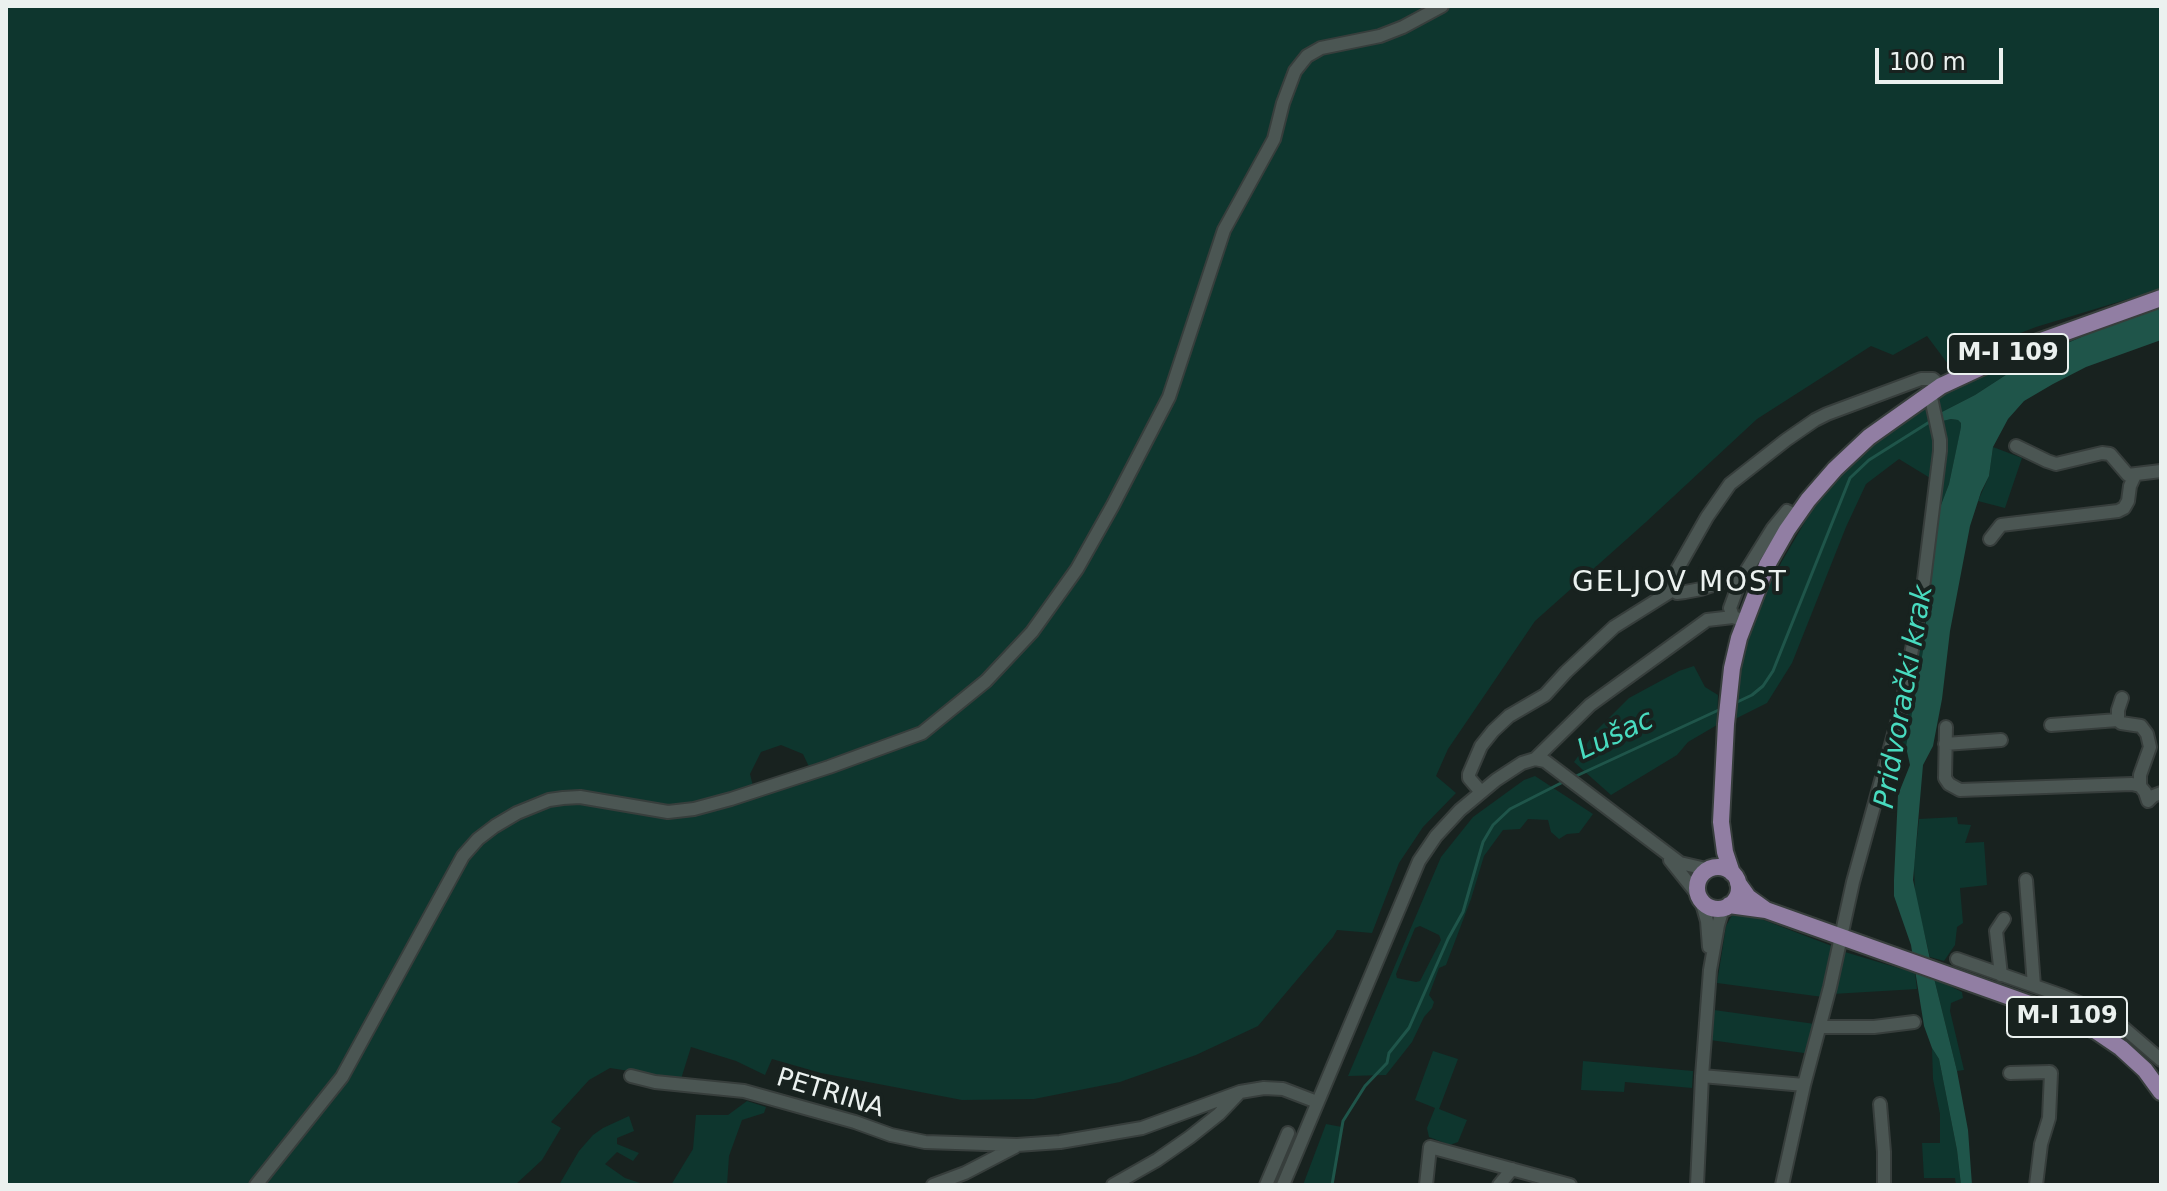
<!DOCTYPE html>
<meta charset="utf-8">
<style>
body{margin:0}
#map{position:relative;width:2167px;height:1191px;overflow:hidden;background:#18221f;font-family:"DejaVu Sans",sans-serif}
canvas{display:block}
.frame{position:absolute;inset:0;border:8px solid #ebf1ef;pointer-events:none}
.scale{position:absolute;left:1875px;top:48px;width:128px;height:36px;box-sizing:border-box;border:4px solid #ebf1ef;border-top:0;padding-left:10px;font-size:24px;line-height:28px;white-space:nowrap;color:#ebf1ef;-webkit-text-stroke:6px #18221f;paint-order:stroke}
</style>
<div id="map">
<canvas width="2167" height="1191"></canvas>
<div class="frame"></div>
<div class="scale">100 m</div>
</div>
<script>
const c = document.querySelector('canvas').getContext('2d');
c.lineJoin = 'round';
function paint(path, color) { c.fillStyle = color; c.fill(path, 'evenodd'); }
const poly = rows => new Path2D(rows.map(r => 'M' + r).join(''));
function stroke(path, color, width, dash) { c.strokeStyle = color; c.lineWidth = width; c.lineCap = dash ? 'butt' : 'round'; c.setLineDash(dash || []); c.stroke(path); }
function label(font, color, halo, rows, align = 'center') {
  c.font = font + ' "DejaVu Sans",sans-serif'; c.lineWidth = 8; c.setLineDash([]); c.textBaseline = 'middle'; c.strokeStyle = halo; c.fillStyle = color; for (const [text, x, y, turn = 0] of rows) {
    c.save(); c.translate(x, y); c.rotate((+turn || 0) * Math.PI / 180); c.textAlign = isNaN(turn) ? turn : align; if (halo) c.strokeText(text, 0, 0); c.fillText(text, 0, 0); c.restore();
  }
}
paint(poly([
 [6,6,1439,6,1402,26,1306,55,1273,138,1223,229,1168,397,1076,569,985,680,921,732,811,771,803,754,781,745,761,752,750,774,754,790,668,810,563,797,477,838,341,1077,254,1185,6,1185],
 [1444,6,2161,6,2161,289,2036,327,1997,342,1948,364,1927,336,1893,355,1871,346,1757,419,1646,522,1535,621,1448,749,1436,776,1456,793,1423,827,1399,863,1372,933,1337,930,1333,937,1258,1026,1196,1055,1120,1082,1034,1099,962,1100,821,1073,772,1059,765,1075,736,1061,691,1047,681,1079,610,1068,589,1080,551,1122,561,1128,542,1160,515,1185,257,1185,343,1078,464,857,495,827,563,799,668,813,922,734,987,682,1078,570,1170,398,1203,295,1284,104,1308,57,1380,37],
 [2161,302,2161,307,2090,333,2043,354,2012,371,1975,395,1938,414,1937,405,1945,390,1971,376],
 [1924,407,1930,411,1934,430,1935,481,1899,459,1866,484,1846,527,1792,663,1767,703,1731,721,1737,672,1754,616,1782,561,1820,496,1849,463,1884,432],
 [1951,419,1958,420,1961,423,1961,428,1949,484,1936,518,1934,559,1929,588,1924,645,1907,753,1888,762,1903,705,1939,422],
 [1993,447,2022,458,2005,508,1978,501,1989,476],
 [1694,666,1705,687,1718,695,1717,725,1688,742,1677,755,1611,795,1574,762,1595,732,1629,698,1679,671],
 [1535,776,1593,814,1579,833,1567,834,1559,839,1551,832,1548,820,1528,819,1520,829,1503,830,1484,856,1471,899,1446,965,1439,968,1429,995,1434,1002,1432,1008,1424,1017,1412,1042,1386,1075,1348,1076,1441,857,1473,817,1524,780],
 [1420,926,1439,935,1441,940,1420,981,1416,982,1397,978,1396,974,1415,928],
 [1957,817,1958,824,1971,825,1965,843,1984,842,1987,885,1960,888,1963,923,1957,927,1955,945,1944,961,1930,957,1915,895,1914,866,1919,819],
 [1739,914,1748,914,1832,946,1834,952,1823,997,1717,983,1726,926,1732,915],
 [1845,952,1915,973,1917,989,1832,994,1842,954],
 [1934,978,1962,992,1963,998,1951,1003,1950,1011,1964,1070,1957,1071],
 [1714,1010,1815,1024,1811,1054,1710,1040],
 [1932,1048,1939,1059,1957,1150,1961,1185,1956,1185,1955,1178,1924,1178,1922,1143,1940,1143,1940,1114,1933,1079],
 [1433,1051,1458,1059,1439,1109,1467,1120,1458,1142,1450,1145,1429,1137,1427,1128,1435,1108,1415,1100],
 [1583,1061,1693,1071,1692,1088,1625,1082,1624,1092,1581,1090],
 [747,1101,766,1107,764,1113,742,1120,729,1156,727,1185,671,1185,693,1149,696,1115,728,1115],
 [629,1116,634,1131,617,1138,617,1144,639,1153,633,1161,617,1152,605,1164,625,1178,646,1185,559,1185,579,1151,593,1135,603,1128],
 [1326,1124,1342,1127,1332,1185,1303,1185]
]), '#0e362e');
paint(poly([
 [2161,307,2161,340,2086,367,2053,384,2024,401,2008,419,1993,447,1989,476,1981,492,1970,526,1950,631,1942,699,1933,746,1923,765,1913,880,1934,978,1957,1071,1968,1130,1972,1185,1961,1185,1957,1150,1939,1059,1932,1048,1924,1026,1911,945,1894,896,1894,880,1898,795,1910,765,1906,747,1924,645,1929,588,1934,559,1936,518,1949,484,1961,427,1961,423,1958,420,1951,419,1939,422,1938,414,1975,395,2012,371,2043,354,2090,333]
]), '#1f554a');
stroke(poly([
 [1733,704,1752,695,1763,686,1773,671,1850,478,1869,460,1931,421],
 [1574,777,1723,708],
 [1332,1185,1343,1121,1365,1086,1387,1063,1389,1053,1409,1028,1448,939,1463,912,1483,842,1493,825,1510,809,1567,780]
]), '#1f554a', 3);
const minor = poly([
 [2016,446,2047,461,2056,464,2102,453,2110,454,2128,475,2161,471],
 [1990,539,2001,525,2118,511,2124,508,2128,501,2130,486,2135,475],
 [1740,581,1725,581,1701,589,1685,592,1677,593,1673,590,1674,578,1678,568,1707,517,1730,484,1786,440,1815,420,1827,414,1921,379,1933,379,1941,386],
 [1733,617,1730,608,1740,581,1773,528,1787,511,1797,516],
 [2122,698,2118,710,2118,720,2121,723,2141,726,2147,734,2150,747,2140,775,2140,786],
 [2051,725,2118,720],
 [1946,727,1945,778,1949,784,1960,790,2132,784,2140,786,2145,792,2148,801,2153,796,2161,793],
 [1945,744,2001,740],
 [1535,759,1590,705,1707,620,1733,617,1745,621],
 [1481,792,1469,778,1469,774,1481,746,1493,731,1509,716,1545,695,1566,672,1614,627,1673,590],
 [1670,860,1698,895],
 [2026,880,2034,986],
 [1701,900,1707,921,1709,947],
 [1957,959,2063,996,2103,1013,2125,1029,2161,1060],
 [2001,975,1996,931,2004,919],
 [1820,1027,1874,1027,1914,1022],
 [2010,1073,2050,1072,2051,1073,2049,1118,2041,1144,2036,1185],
 [631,1076,655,1082,744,1091,855,1122,891,1135,925,1142,1017,1145,1060,1142,1142,1128,1240,1092,1264,1088,1283,1089,1317,1102],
 [1702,1076,1804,1085],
 [1880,1104,1884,1152,1884,1185],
 [256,1185,342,1077,463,856,478,839,495,826,517,813,549,800,563,798,580,797,668,812,694,809,731,799,829,767,922,733,986,681,1032,632,1077,569,1113,505,1169,397,1224,230,1274,139,1283,103,1295,71,1307,56,1321,48,1380,36,1403,27,1442,6],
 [933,1185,965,1173,1015,1147],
 [1113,1185,1157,1160,1190,1137,1219,1114,1238,1094],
 [1266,1185,1288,1133],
 [1283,1185,1419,861,1436,836,1460,810,1496,780,1522,763,1535,759,1545,761,1680,863,1706,869],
 [1426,1185,1430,1147,1570,1185],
 [1499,1185,1512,1169],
 [1697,1185,1702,1076,1710,970,1718,925,1723,908],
 [1782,1185,1804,1085,1830,987,1853,882,1902,705,1923,588,1940,451,1940,440,1930,393]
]);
const major = poly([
 '1697 888a21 21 0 1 1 42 0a21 21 0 1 1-42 0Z',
 [1732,873,1725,852,1721,822,1726,724,1732,668,1739,638,1767,565,1787,530,1808,500,1835,469,1869,437,1941,386,2027,346,2161,298],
 [1729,905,1766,910,1748,897,1738,883],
 [1766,910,2069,1018,2096,1031,2121,1048,2145,1070,2161,1092]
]);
stroke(minor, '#373e3c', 16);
stroke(major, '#373e3c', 20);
stroke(minor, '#4b5653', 12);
stroke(major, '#917ea3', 16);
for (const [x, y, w] of [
 [2008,354,120],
 [2067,1017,120]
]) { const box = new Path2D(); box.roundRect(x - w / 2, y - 20, w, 40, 6); c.fillStyle = '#18221f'; c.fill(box); stroke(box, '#ebf1ef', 2); }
label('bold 24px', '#ebf1ef', null, [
 ["M-I 109",2008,354],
 ["M-I 109",2067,1017]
]);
label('26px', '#ebf1ef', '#18221f', [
 ["PETRINA",830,1094,17]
]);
c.letterSpacing = '2px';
label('28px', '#ebf1ef', '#18221f', [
 ["GELJOV MOST",1680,584]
]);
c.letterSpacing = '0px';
label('italic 28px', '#48dbbf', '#18221f', [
 ["Pridvorački krak",1905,697,-80],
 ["Lušac",1616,736,-25]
]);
</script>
